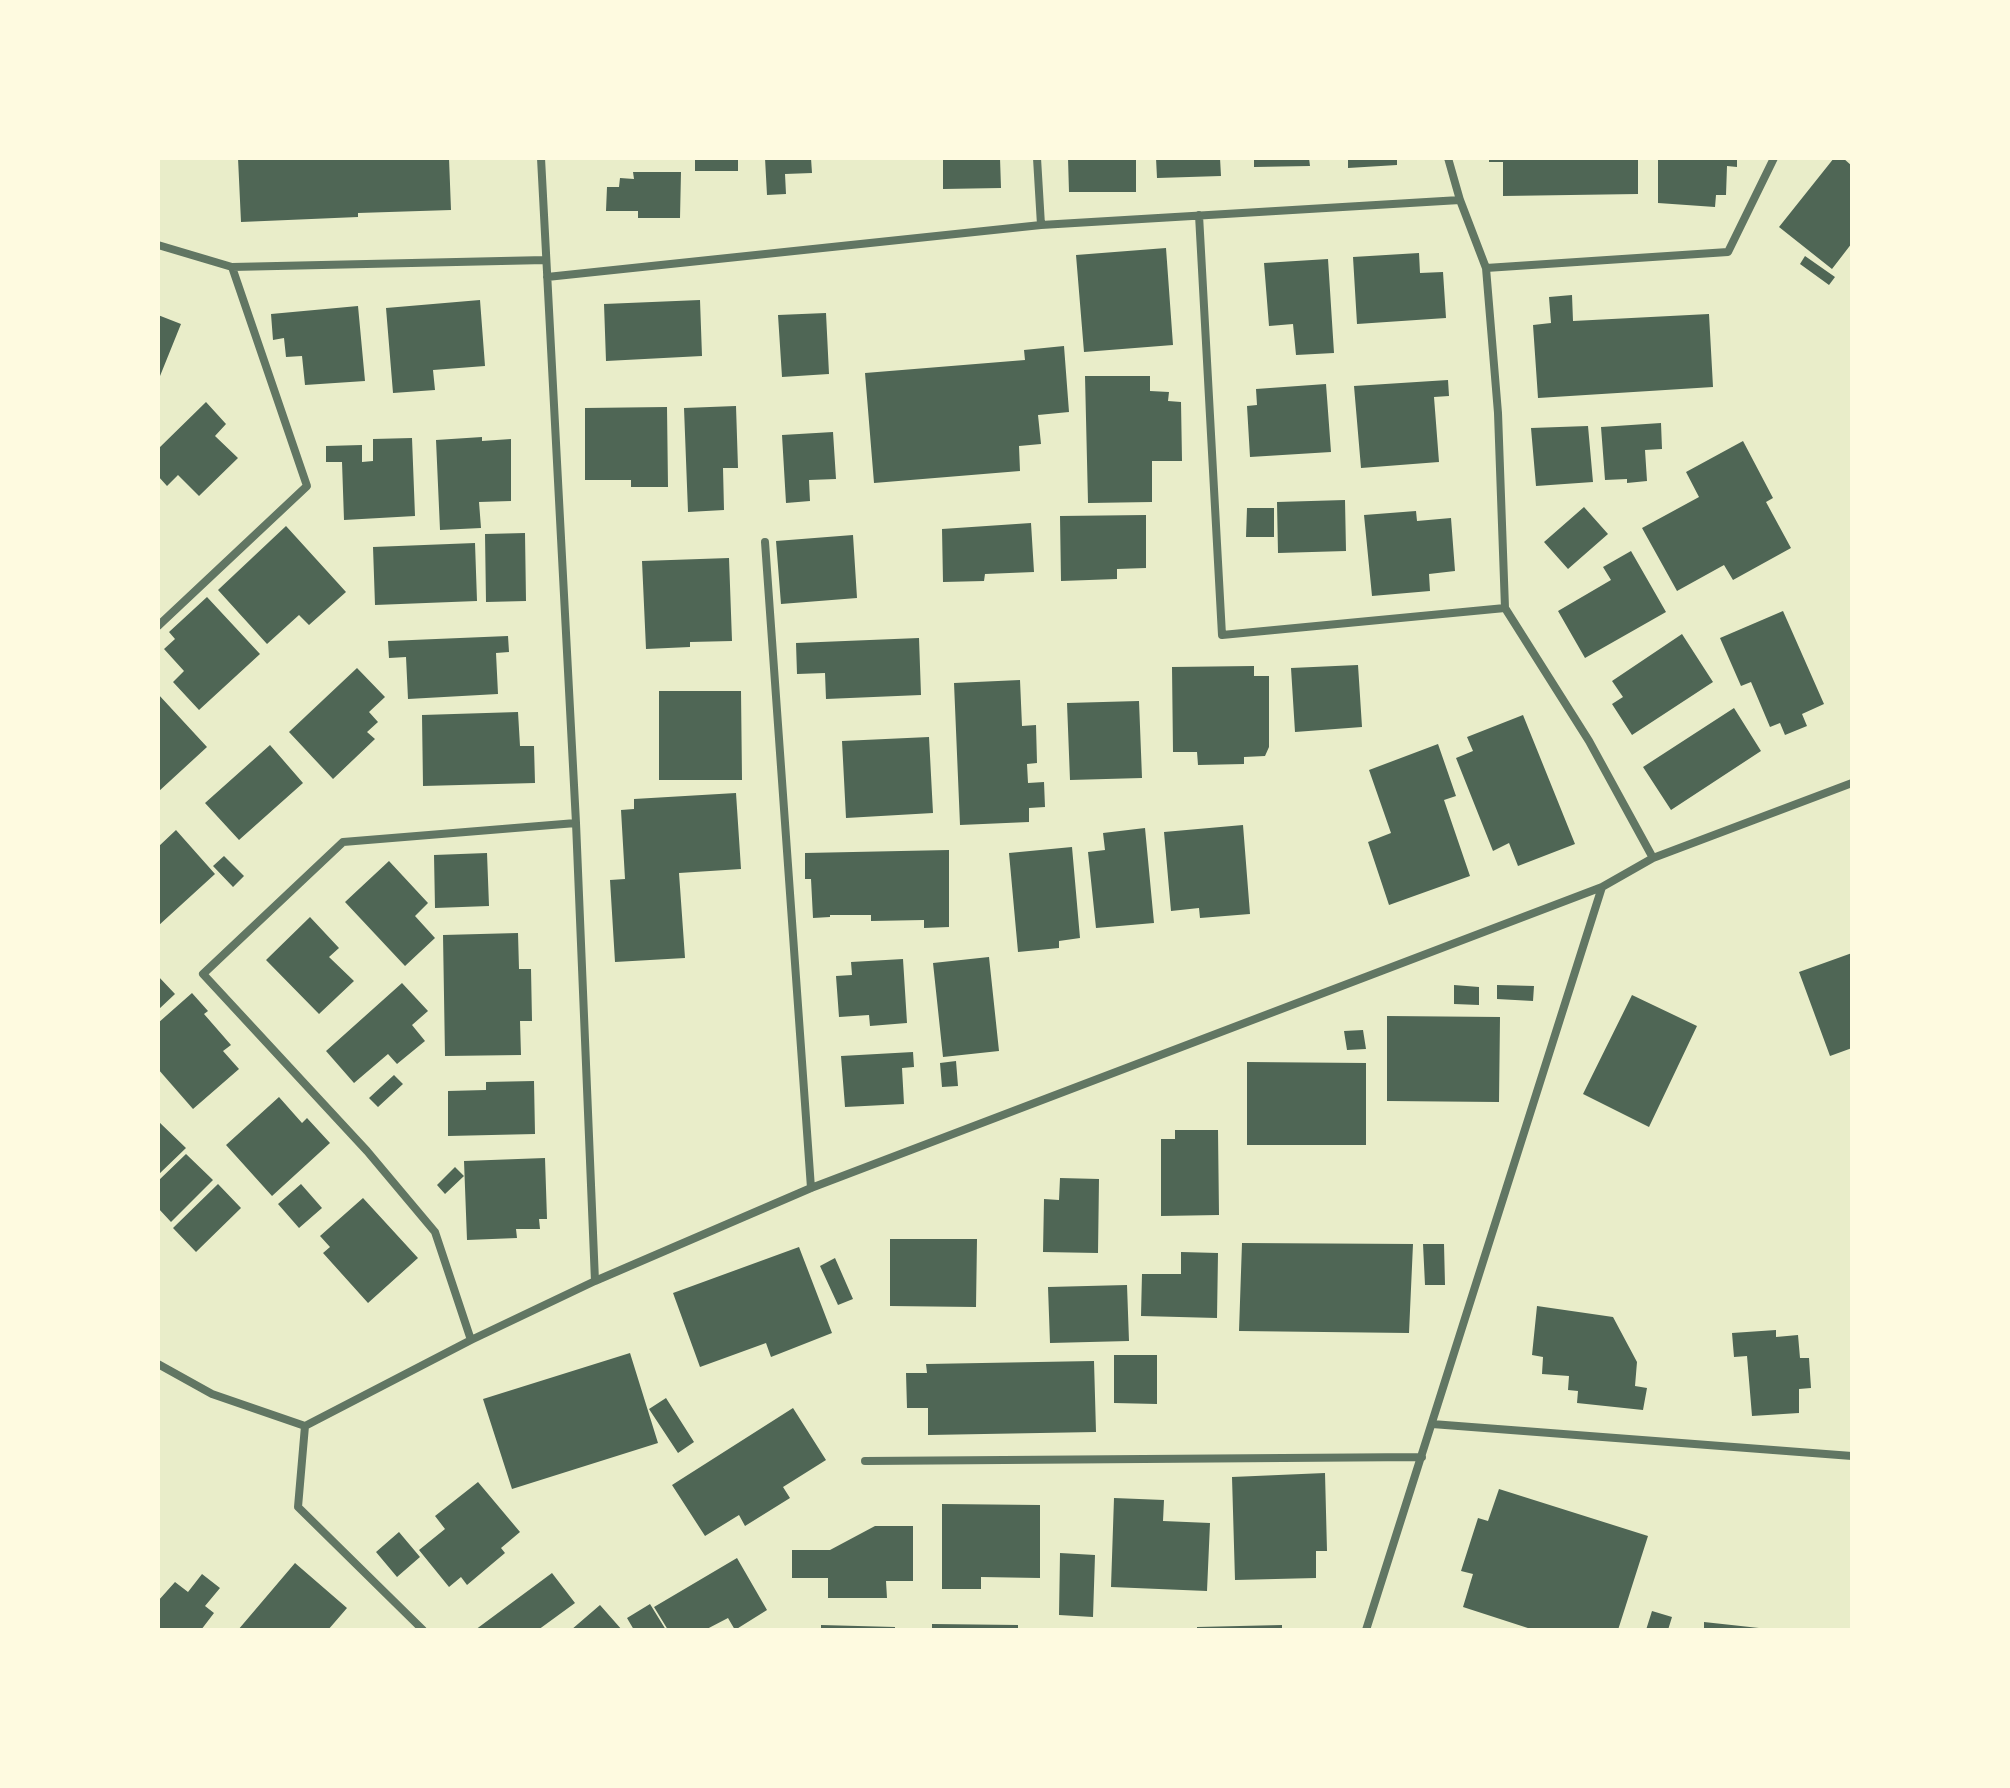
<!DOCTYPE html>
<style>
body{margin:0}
#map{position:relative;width:2010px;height:1788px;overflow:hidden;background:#e9edc9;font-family:"Golos Text",sans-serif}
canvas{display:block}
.frame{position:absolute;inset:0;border:160px solid #fefae0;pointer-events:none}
</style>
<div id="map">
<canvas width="2010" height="1788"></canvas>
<div class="frame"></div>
</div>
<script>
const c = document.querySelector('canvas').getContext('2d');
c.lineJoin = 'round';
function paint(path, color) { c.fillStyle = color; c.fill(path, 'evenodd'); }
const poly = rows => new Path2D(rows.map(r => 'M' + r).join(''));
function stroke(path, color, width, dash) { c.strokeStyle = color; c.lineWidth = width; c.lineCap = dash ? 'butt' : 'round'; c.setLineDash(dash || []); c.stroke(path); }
paint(poly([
 [238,158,449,158,451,210,358,213,358,217,241,222],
 [695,158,738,158,738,171,695,171],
 [765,158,811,158,812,173,785,174,786,194,767,195],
 [943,158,1000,158,1001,188,943,189],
 [1068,158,1136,158,1136,192,1069,192],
 [1156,158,1220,158,1221,176,1157,178],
 [1254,158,1309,158,1310,166,1254,167],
 [1348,158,1397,158,1397,165,1348,168],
 [1489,158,1638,158,1638,194,1503,196,1503,162,1489,162],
 [1658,158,1737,158,1737,167,1727,166,1726,195,1716,195,1715,207,1658,203],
 [1834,158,1843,158,1852,166,1852,243,1832,269,1779,227],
 [633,172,681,172,680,218,638,218,638,211,606,211,607,187,619,187,620,178,634,179],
 [1166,248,1173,345,1084,352,1076,255],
 [1419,253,1420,273,1443,272,1446,318,1357,324,1353,257],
 [1805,256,1835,277,1829,285,1800,264],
 [1328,259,1334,353,1296,355,1293,324,1269,326,1264,263],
 [1572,295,1573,321,1709,314,1713,387,1538,398,1533,325,1551,323,1549,297],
 [480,300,485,366,433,370,435,390,393,393,386,308],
 [700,300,702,356,606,361,604,304],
 [358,306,365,381,305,385,302,356,286,357,284,338,273,340,271,314],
 [826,313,829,374,782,377,778,315],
 [158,315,181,324,158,381],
 [1064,346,1069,412,1038,415,1041,444,1019,446,1020,471,874,483,865,373,1025,360,1024,350],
 [1085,376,1150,376,1150,391,1169,392,1168,401,1181,402,1182,461,1152,461,1152,502,1088,503],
 [1448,380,1449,396,1434,397,1439,462,1361,468,1354,386],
 [1326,384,1331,452,1250,457,1247,406,1257,405,1256,389],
 [206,402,226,424,215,436,238,458,199,496,178,475,167,486,158,476,158,449],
 [736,406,738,468,723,468,724,510,688,512,684,408],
 [667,407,668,487,631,487,631,480,585,480,585,408],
 [1661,423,1662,449,1645,450,1647,481,1627,483,1627,479,1605,480,1601,427],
 [1588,426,1593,482,1536,486,1531,428],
 [833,432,836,479,809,480,810,501,786,503,782,435],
 [482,437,482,441,511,439,511,501,479,502,481,528,440,530,436,440],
 [412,438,415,516,344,520,342,462,326,462,326,446,362,445,362,462,373,461,373,439],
 [1743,441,1773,498,1766,502,1791,548,1733,580,1724,565,1677,591,1642,528,1699,497,1686,472],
 [1345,500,1346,551,1278,553,1277,502],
 [1584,507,1608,534,1568,569,1544,542],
 [1247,508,1274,508,1274,537,1246,537],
 [1416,511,1417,521,1451,518,1455,571,1429,574,1430,591,1372,596,1364,515],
 [1146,515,1146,568,1117,569,1117,579,1061,581,1060,516],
 [1031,523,1034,572,985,574,984,581,943,582,942,529],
 [286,526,346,592,309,625,299,615,267,644,218,590],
 [525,533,526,601,486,602,485,534],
 [853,535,857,598,781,604,776,541],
 [475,543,477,601,375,605,373,547],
 [1631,551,1666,612,1585,658,1558,611,1611,580,1603,567],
 [729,558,732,641,690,642,690,647,646,649,642,561],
 [207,597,260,654,199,710,173,682,184,671,164,649,175,639,169,632],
 [1783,611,1824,704,1802,714,1807,726,1785,735,1780,723,1770,727,1751,682,1741,686,1720,638],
 [1682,634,1713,682,1632,735,1612,704,1623,697,1612,681],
 [508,636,509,652,496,653,498,694,408,699,406,657,389,658,388,641],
 [919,638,921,695,826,699,825,673,797,674,796,643],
 [1358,665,1362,727,1295,732,1291,668],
 [1254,666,1254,676,1269,676,1269,747,1265,756,1244,757,1244,764,1198,765,1197,752,1173,752,1172,667],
 [357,668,385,697,369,712,378,722,367,732,375,739,333,779,289,732],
 [1020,680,1022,726,1036,725,1037,763,1027,764,1028,783,1044,782,1045,807,1029,808,1029,822,960,825,954,683],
 [659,691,741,691,742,780,659,780],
 [158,694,207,747,158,792],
 [1139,701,1142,778,1070,780,1067,703],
 [1734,708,1761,751,1671,810,1643,767],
 [518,712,520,746,534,746,535,783,423,786,422,715],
 [1523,715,1575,844,1518,866,1509,843,1493,851,1456,758,1473,751,1467,737],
 [929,737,933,813,846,818,842,741],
 [1438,744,1456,796,1444,800,1470,876,1389,905,1368,842,1391,833,1369,770],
 [270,745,303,783,239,840,205,803],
 [736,793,741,869,679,873,685,958,615,962,610,880,625,879,621,810,634,809,634,799],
 [1243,825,1250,914,1200,918,1199,908,1171,911,1164,832],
 [1145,828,1154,923,1096,928,1088,852,1105,850,1103,833],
 [176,830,215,874,158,926,158,847],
 [1072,847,1080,938,1059,941,1059,948,1018,952,1009,853],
 [949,850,949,927,924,928,924,920,871,921,871,915,830,915,830,917,813,918,811,879,805,879,805,853],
 [487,853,489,906,435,908,434,855],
 [224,856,244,876,233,887,213,866],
 [389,861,428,903,415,916,435,938,405,966,345,902],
 [310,917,339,948,329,957,354,981,319,1014,266,960],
 [518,933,519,969,531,969,532,1021,520,1021,521,1055,445,1056,443,935],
 [1852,953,1852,1048,1830,1056,1799,972],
 [989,957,999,1051,943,1057,933,963],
 [903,959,907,1023,870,1026,869,1015,839,1017,836,976,852,975,851,962],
 [158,976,175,994,158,1010],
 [402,983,428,1011,412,1025,425,1041,397,1064,388,1054,354,1083,326,1051],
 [1454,985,1479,987,1479,1005,1454,1004],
 [1497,985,1534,986,1533,1001,1497,999],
 [192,993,208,1011,204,1014,231,1045,223,1051,239,1069,193,1109,158,1069,158,1023],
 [1632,995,1697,1026,1649,1127,1583,1094],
 [1387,1016,1500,1017,1499,1102,1387,1101],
 [1363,1030,1366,1049,1347,1050,1344,1031],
 [913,1052,914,1067,902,1068,904,1104,845,1107,841,1056],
 [956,1061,958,1086,942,1087,940,1063],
 [1247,1062,1366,1063,1366,1145,1247,1145],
 [394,1075,403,1084,378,1107,369,1098],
 [534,1081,535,1134,448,1136,448,1091,486,1090,486,1082],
 [279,1097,302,1123,307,1118,330,1143,272,1196,226,1145],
 [158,1121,186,1148,158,1175],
 [1175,1130,1218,1130,1219,1215,1161,1216,1161,1139,1175,1139],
 [186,1154,213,1180,171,1222,158,1208,158,1181],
 [545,1158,547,1219,539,1219,540,1229,516,1229,517,1238,467,1240,464,1161],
 [455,1167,464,1176,445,1194,437,1185],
 [1060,1178,1099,1179,1098,1253,1043,1252,1044,1199,1059,1200],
 [218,1184,241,1208,196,1252,173,1228],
 [301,1184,322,1208,299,1228,278,1204],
 [363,1198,418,1258,368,1303,323,1253,330,1247,320,1236],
 [890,1239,977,1239,976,1307,890,1306],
 [1242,1243,1413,1244,1409,1333,1239,1331],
 [1423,1244,1444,1244,1445,1285,1425,1285],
 [799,1247,832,1333,771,1357,766,1343,700,1367,673,1293],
 [1181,1252,1218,1253,1217,1318,1141,1316,1142,1274,1181,1274],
 [835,1258,853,1299,838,1305,820,1266],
 [1127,1285,1129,1341,1050,1343,1048,1287],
 [1537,1306,1613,1317,1637,1362,1635,1386,1647,1388,1643,1410,1577,1403,1578,1391,1568,1390,1569,1376,1542,1374,1543,1357,1532,1355],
 [1776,1330,1776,1337,1798,1335,1800,1358,1809,1358,1811,1388,1799,1389,1799,1413,1752,1416,1747,1356,1734,1357,1732,1333],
 [630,1353,658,1443,512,1489,483,1399],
 [1114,1355,1157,1355,1157,1404,1114,1403],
 [1094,1361,1096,1432,928,1435,928,1408,907,1408,906,1373,927,1373,926,1364],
 [666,1398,694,1442,678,1453,649,1409],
 [793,1408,826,1460,783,1487,790,1498,745,1526,739,1515,705,1536,672,1485],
 [1325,1473,1327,1551,1316,1551,1316,1578,1235,1580,1232,1477],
 [478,1482,520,1532,501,1548,505,1553,467,1585,461,1577,449,1587,419,1550,445,1529,435,1516],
 [1499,1489,1648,1536,1618,1630,1534,1630,1463,1607,1473,1574,1461,1571,1478,1518,1488,1521],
 [1114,1498,1164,1500,1163,1521,1210,1523,1207,1591,1111,1587],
 [942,1504,1040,1505,1040,1578,981,1577,981,1589,942,1589],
 [875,1526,913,1526,913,1581,886,1581,887,1598,828,1598,828,1578,792,1578,792,1550,830,1550],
 [399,1532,420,1557,397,1577,376,1552],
 [1060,1553,1095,1555,1093,1617,1059,1615],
 [737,1558,767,1610,735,1630,728,1618,705,1630,668,1630,654,1607],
 [295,1563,347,1608,328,1630,238,1630],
 [552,1573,575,1603,538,1630,475,1630],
 [202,1574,220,1588,205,1606,214,1613,201,1630,158,1630,158,1601,175,1582,188,1592],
 [650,1604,666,1630,634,1630,627,1618],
 [600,1605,622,1630,571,1630],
 [1652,1611,1672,1617,1668,1630,1646,1630],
 [1704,1622,1759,1628,1759,1630,1704,1630],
 [932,1624,1018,1625,1018,1630,932,1630],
 [821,1625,895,1627,895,1630,821,1630],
 [1282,1625,1282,1630,1197,1630,1197,1627]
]), '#4f6655');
stroke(poly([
 [541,158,576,823,595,1281],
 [1037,158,1041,225],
 [1448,158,1460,200,1486,268,1498,413,1505,608,1589,741,1653,858],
 [1199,215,1222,635,1505,608],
 [158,245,232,267,546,260],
 [1486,268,1728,252,1774,158],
 [547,277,1041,225,1460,200],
 [765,542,811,1188],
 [158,626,307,486,232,267],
 [471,1340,435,1232,367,1151,203,974,343,842,576,823],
 [158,1364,212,1394,305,1426,471,1340,595,1281,811,1188,1602,887,1653,858,1852,783],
 [1432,1424,1852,1456],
 [305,1426,298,1507,423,1630],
 [865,1461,1422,1457],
 [1366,1630,1602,887]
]), '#617663', 8);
</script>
